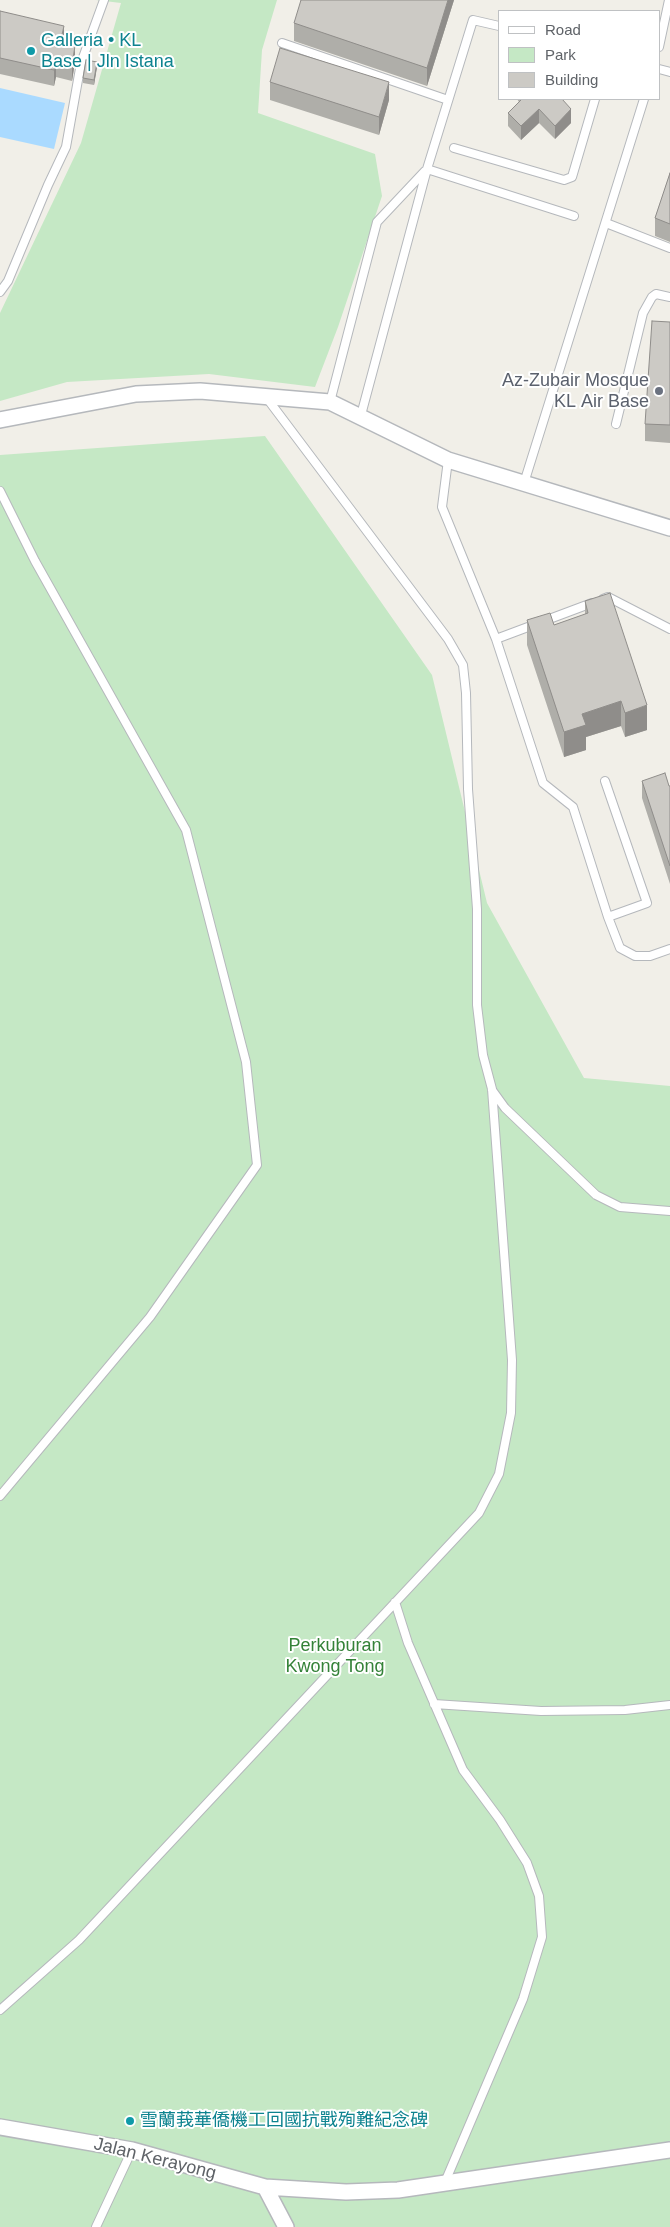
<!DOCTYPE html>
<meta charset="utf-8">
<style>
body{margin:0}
#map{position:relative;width:670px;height:2227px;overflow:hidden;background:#f1efe8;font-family:Arial,sans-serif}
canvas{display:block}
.legend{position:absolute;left:498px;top:10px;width:162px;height:90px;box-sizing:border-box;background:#fff;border:1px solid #bfc1c3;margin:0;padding:6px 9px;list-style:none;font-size:15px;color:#5f6368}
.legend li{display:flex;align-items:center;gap:10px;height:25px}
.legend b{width:25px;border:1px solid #bfc1c3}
</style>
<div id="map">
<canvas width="670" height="2227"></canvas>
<ul class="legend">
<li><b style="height:6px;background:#fff"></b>Road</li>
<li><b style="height:14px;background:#c5e8c5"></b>Park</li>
<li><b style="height:14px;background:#cccac5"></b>Building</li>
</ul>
</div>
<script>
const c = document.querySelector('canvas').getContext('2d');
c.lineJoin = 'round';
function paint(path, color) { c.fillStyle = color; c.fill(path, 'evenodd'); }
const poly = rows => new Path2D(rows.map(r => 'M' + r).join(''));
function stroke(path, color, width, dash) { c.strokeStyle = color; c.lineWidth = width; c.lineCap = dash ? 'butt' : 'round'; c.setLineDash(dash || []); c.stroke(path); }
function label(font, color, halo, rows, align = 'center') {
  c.font = font + ' Arial,"Noto Sans SC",sans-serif'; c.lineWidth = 4; c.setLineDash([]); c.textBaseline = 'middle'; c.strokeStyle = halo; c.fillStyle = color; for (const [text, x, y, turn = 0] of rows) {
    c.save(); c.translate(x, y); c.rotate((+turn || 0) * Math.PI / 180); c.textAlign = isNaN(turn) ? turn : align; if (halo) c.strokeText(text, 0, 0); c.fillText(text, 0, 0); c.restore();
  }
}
paint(poly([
 [96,0,277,0,262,50,258,113,375,154,382,196,338,327,315,387,209,374,67,382,0,401,0,313,81,143,121,3],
 [265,436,432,675,487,903,584,1078,670,1086,670,2227,0,2227,0,455]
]), '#c5e8c5');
paint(poly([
 [0,88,65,103,54,149,0,137]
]), '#aadaff');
const service = poly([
 [282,43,448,100],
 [659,47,669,0],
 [659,69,670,72],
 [454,148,564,180,572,177,595,99],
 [427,169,574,216],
 [606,223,670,248],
 [0,292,8,281,48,185,66,147,81,63,104,0],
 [330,402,377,222,425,171],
 [361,415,427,169,473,20,499,26],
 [616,424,643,313,652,297,656,294,670,297],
 [448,460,442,507,496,639,543,783,573,807,608,917,620,948,635,956,650,956,670,949],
 [524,483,644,99],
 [0,491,35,561,186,830,246,1062,257,1165,150,1317,0,1496],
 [603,599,608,597,670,629],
 [496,639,592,603],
 [605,781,647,903,608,917],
 [492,1090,505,1108,596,1195,620,1207,670,1211],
 [395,1602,408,1643,463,1770,500,1820,527,1863,539,1896,542,1937,523,1999,445,2182],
 [434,1704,541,1711,625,1710,670,1705],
 [0,2010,79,1940,479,1513,499,1474,511,1413,512,1360,492,1089,483,1055,477,1005,477,909,468,789,466,693,463,665,448,639,266,397],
 [96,2227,132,2150]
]);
const minor = poly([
 [0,420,136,394,200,391,330,402,448,460,670,528],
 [0,2127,132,2150,265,2187,286,2227],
 [265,2187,346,2192,398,2190,670,2150]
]);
stroke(service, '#b5b8bc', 10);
stroke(minor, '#b5b8bc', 18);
stroke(service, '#fff', 8);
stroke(minor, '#fff', 15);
paint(poly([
 [454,0,427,86,294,41,294,23],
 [0,11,64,42,64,44,75,62,72,81,56,77,54,86,0,74],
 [97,67,94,85,83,83,83,78],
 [270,82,389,100,379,135,270,100],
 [517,99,562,99,571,123,555,139,539,123,521,140,508,126,508,113,519,102],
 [670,173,670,242,655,236,655,218],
 [670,322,670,443,645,441,645,424],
 [585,601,647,730,625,737,621,726,586,737,586,750,564,757,527,645,527,620,554,625,585,615],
 [642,781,670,786,670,884,642,798]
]), '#afaea9');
paint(poly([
 [448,0,454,0,427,86,427,68],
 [64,26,64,42,60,59,60,43],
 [75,46,75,62,72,81,72,64],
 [56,61,56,77,54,86,54,70],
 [97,62,97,67,94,85,94,80],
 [389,82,389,100,379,135,379,117],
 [539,109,539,123,521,140,521,126],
 [571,109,571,123,555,139,555,126],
 [621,701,621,726,586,737,586,750,564,757,564,732,582,714],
 [647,705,647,730,625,737,625,713]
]), '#8f8d8a');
const building = poly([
 [301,0,448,0,427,68,294,23,301,0],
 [0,11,64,26,60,43,75,46,72,64,56,61,54,70,0,58,0,11],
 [280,48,389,82,379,117,270,82,280,48],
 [86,60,97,62,94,80,83,78,86,60],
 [522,99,562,99,571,109,555,126,539,109,521,126,508,113,522,99],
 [670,173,670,224,655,218,670,173],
 [652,321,670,322,670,425,645,424,652,321],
 [610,593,647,705,625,713,621,701,582,714,586,725,564,732,527,620,550,613,554,625,588,613,585,601,610,593],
 [665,773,669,786,670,786,670,866,642,781,665,773]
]);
paint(building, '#cccac5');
stroke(building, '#8f8d8a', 1);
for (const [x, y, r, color] of [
 [31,51,5,"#0f9aa8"],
 [659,391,5,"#6b7280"],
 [130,2121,5,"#0f9aa8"]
]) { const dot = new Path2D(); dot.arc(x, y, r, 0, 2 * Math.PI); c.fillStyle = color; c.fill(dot); stroke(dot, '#fff', 2); }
label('18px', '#0d838f', '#fff', [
 ["Galleria • KL",41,41],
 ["Base | Jln Istana",41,62],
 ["雪蘭莪華僑機工回國抗戰殉難紀念碑",140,2121]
], 'left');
label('18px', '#5b616d', '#fff', [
 ["Az-Zubair Mosque",649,381],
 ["KL Air Base",649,402]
], 'right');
label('18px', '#348238', '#fff', [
 ["Perkuburan",335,1646],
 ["Kwong Tong",335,1667]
]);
label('18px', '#5f6368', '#fff', [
 ["Jalan Kerayong",155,2159,14]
]);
</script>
